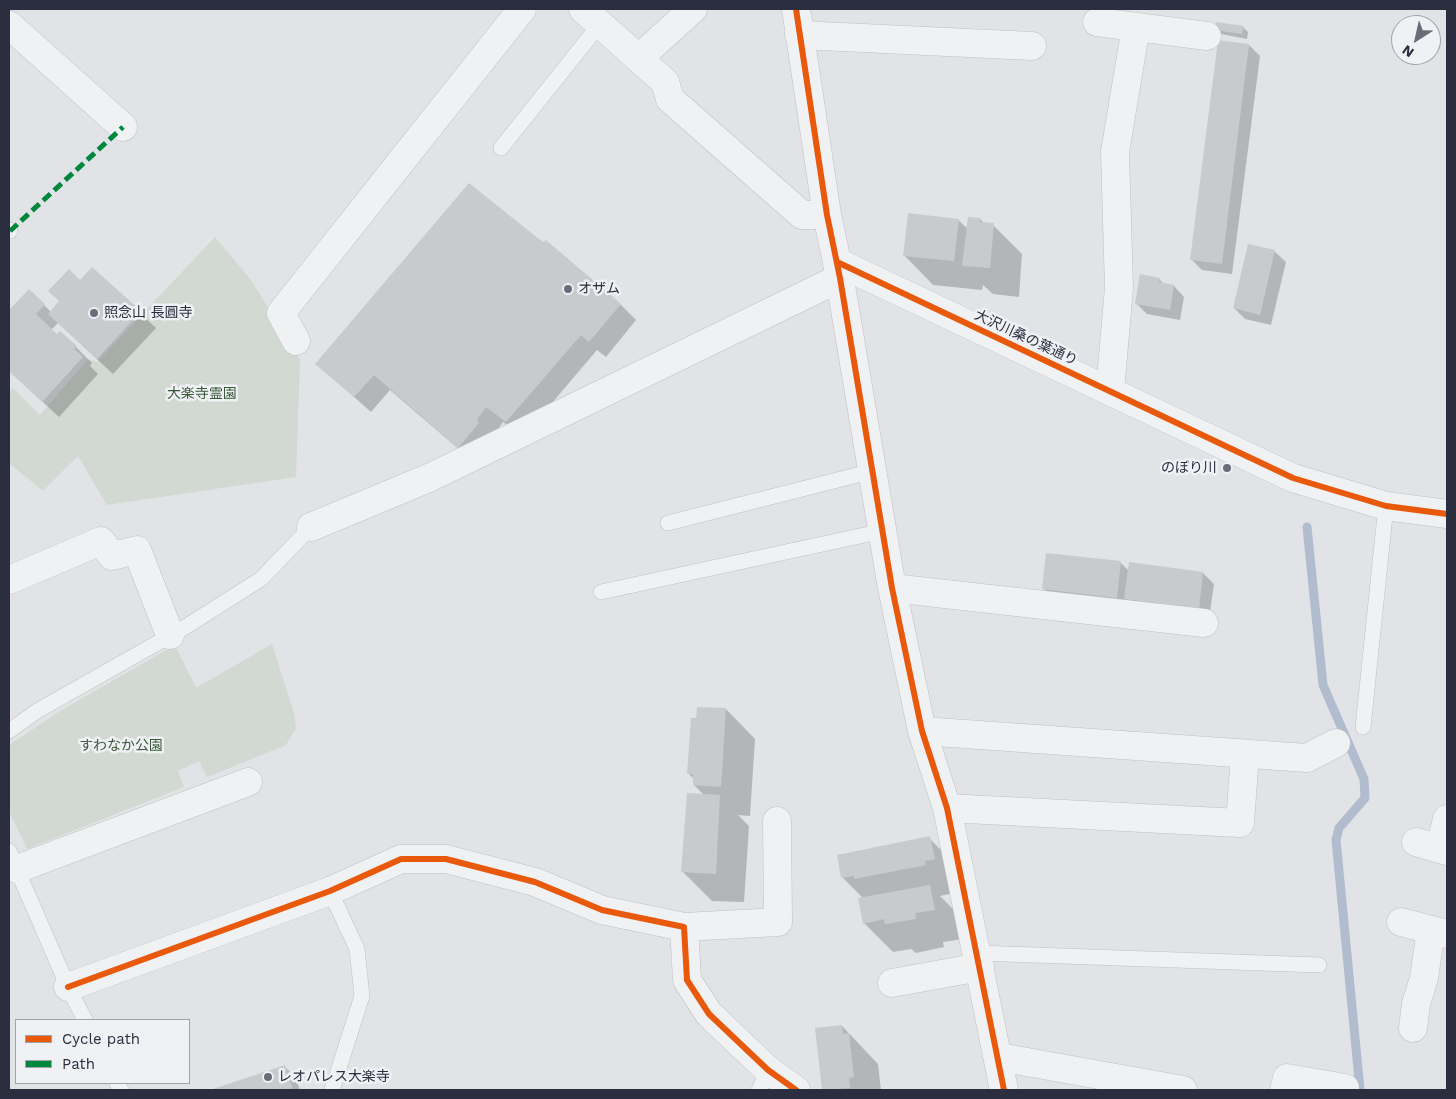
<!DOCTYPE html>
<meta charset="utf-8">
<style>
body{margin:0}
#map{position:relative;width:1456px;height:1099px;overflow:hidden;background:#e2e3e6;font-family:"Work Sans",sans-serif}
canvas{display:block}
.frame{position:absolute;inset:0;border:10px solid #2a2e3e;pointer-events:none}
.legend{position:absolute;left:15px;top:1019px;width:175px;height:65px;box-sizing:border-box;background:#eff1f5;border:1px solid #a0a3ac;margin:0;padding:6px 9px;list-style:none;font-size:15px;color:#2a2e3e}
.legend li{display:flex;align-items:center;gap:10px;height:25px}
.legend b{width:25px;border:1px solid #a0a3ac}
.north{position:absolute;left:1391px;top:15px;width:50px;height:50px;box-sizing:border-box;background:#eff1f5;border:1px solid #a0a3ac;border-radius:50%;rotate:215deg;font-size:14px;font-weight:700;line-height:20px;text-align:center;color:#2a2e3e}
.north::after{content:'';display:block;margin:auto;width:18px;height:22px;background:#6a6d79;clip-path:polygon(50% 0,100% 100%,50% 72%,0 100%)}
</style>
<div id="map">
<canvas width="1456" height="1099"></canvas>
<div class="frame"></div>
<ul class="legend">
<li><b style="height:6px;background:#e8590c"></b>Cycle path</li>
<li><b style="height:6px;background:#00873e"></b>Path</li>
</ul>
<div class="north">N</div>
</div>
<script>
const c = document.querySelector('canvas').getContext('2d');
c.lineJoin = 'round';
function paint(path, color) { c.fillStyle = color; c.fill(path, 'evenodd'); }
const poly = rows => new Path2D(rows.map(r => 'M' + r).join(''));
function stroke(path, color, width, dash) { c.strokeStyle = color; c.lineWidth = width; c.lineCap = dash ? 'butt' : 'round'; c.setLineDash(dash || []); c.stroke(path); }
function label(font, color, halo, rows, align = 'center') {
  c.font = font + ' "Work Sans","Noto Sans JP",sans-serif'; c.lineWidth = 5; c.setLineDash([]); c.textBaseline = 'middle'; c.strokeStyle = halo; c.fillStyle = color; for (const [text, x, y, turn = 0] of rows) {
    c.save(); c.translate(x, y); c.rotate((+turn || 0) * Math.PI / 180); c.textAlign = isNaN(turn) ? turn : align; if (halo) c.strokeText(text, 0, 0); c.fillText(text, 0, 0); c.restore();
  }
}
paint(poly([
 [215,237,251,280,300,359,296,477,107,505,78,456,43,491,9,463,9,393,13,388,40,415,88,359,97,362],
 [272,644,294,713,296,728,286,745,207,777,199,761,178,771,184,787,27,849,9,811,9,745,60,711,175,645,196,688]
]), '#d1d9d2');
paint(poly([
 [1243,27,1248,32,1247,39,1221,34,1216,29],
 [1249,45,1260,56,1232,274,1202,270,1191,259],
 [980,219,985,224,993,225,1022,254,1019,297,993,294,983,285,982,290,933,285,904,255,958,220,968,229],
 [1249,246,1275,252,1286,262,1271,325,1245,319,1234,308],
 [92,268,156,328,113,374,58,323,51,330,57,335,60,332,76,347,92,363,90,366,98,374,59,417,9,371,9,312,29,290,51,312],
 [1159,279,1164,284,1174,286,1184,297,1180,320,1147,314,1136,303],
 [620,304,636,320,606,357,597,350,523,437,503,422,475,463,390,390,371,412,317,364],
 [1120,562,1129,571,1203,573,1214,584,1209,619,1054,600,1044,589],
 [726,709,755,739,750,816,738,815,749,826,744,902,712,901,683,872,705,796,694,785,694,779,688,773],
 [929,838,958,867,954,893,940,896,959,915,963,939,943,942,944,947,916,953,911,949,893,952,864,923,863,898,842,877],
 [842,1026,878,1064,881,1090,824,1090,816,1029],
 [284,1066,295,1077,300,1090,213,1090]
]), '#0003');
stroke(poly([
 [1307,527,1323,685,1364,779,1365,798,1339,828,1336,840,1360,1090]
]), '#b2bccf', 9);
paint(poly([
 [1216,22,1244,26,1242,34,1215,30],
 [1218,40,1249,44,1222,264,1190,260],
 [469,183,539,239,543,242,546,240,621,304,589,342,581,335,506,422,486,407,477,420,479,423,458,448,374,375,354,397,315,364],
 [908,213,959,219,954,261,903,256],
 [968,217,981,218,980,222,994,223,990,268,962,266],
 [1248,244,1275,250,1260,315,1233,308],
 [92,267,141,311,97,359,48,314,59,301,48,291,69,269,80,280],
 [1140,274,1160,278,1159,282,1174,285,1170,310,1135,304],
 [29,289,45,304,36,314,57,334,60,331,77,346,74,349,83,357,42,402,9,371,9,310],
 [1046,553,1121,561,1117,598,1042,589],
 [1129,562,1203,572,1199,609,1124,599],
 [697,707,726,708,721,787,693,785,693,774,687,774,691,718,696,718],
 [687,793,720,795,716,874,681,872],
 [930,836,935,859,925,861,926,865,854,879,854,876,841,878,837,855],
 [930,885,935,910,915,913,916,919,885,924,884,919,863,924,858,898],
 [842,1025,843,1034,849,1033,854,1077,849,1078,850,1088,822,1090,815,1028],
 [285,1065,293,1090,210,1090]
]), '#c9cace');
const service = poly([
 [501,148,600,24],
 [9,230,10,231],
 [668,523,873,471],
 [601,592,883,531],
 [1363,727,1386,506],
 [9,731,37,711,182,629,261,579,311,527],
 [9,851,68,987,85,1020],
 [330,891,357,949,362,996,332,1090],
 [977,953,1319,965],
 [117,1083,121,1090],
 [759,1090,768,1070]
]);
const minor = poly([
 [583,9,665,82,670,99,802,215,827,215],
 [1097,22,1207,36],
 [9,25,123,127],
 [799,35,1032,46],
 [639,58,693,9],
 [837,262,892,588,922,731,947,808,1004,1090],
 [296,341,281,313,522,9],
 [1110,391,1119,288,1115,152,1136,27],
 [311,527,431,477,840,278],
 [9,580,101,541,112,556,137,550,170,635],
 [892,588,1204,623],
 [922,731,1307,758,1336,743],
 [947,808,1240,823,1245,754],
 [1416,842,1447,851],
 [1440,849,1447,819],
 [17,869,248,782],
 [1401,922,1447,934],
 [684,927,778,922,777,821],
 [892,983,980,967],
 [68,987,330,891,401,859,446,859,535,882,602,910,684,927,687,980,709,1014,768,1070,796,1090],
 [1413,1028,1416,1004,1424,978,1431,930],
 [999,1057,1183,1090],
 [1284,1090,1287,1078,1345,1088]
]);
const tertiary = poly([
 [796,9,827,215,837,262,1293,478,1386,506,1447,514]
]);
stroke(service, '#bfc0c3', 16);
stroke(minor, '#bfc0c3', 29);
stroke(tertiary, '#bfc0c3', 29);
stroke(service, '#f0f1f3', 15);
stroke(minor, '#f0f1f3', 28);
stroke(tertiary, '#f0f1f3', 28);
stroke(poly([
 [10,231,123,127]
]), '#00873e', 5, [10, 5]);
stroke(poly([
 [796,9,827,215,840,278,892,588,922,731,947,808,1004,1090],
 [837,262,1293,478,1386,506,1447,514],
 [68,987,330,891,401,859,446,859,535,882,602,910,684,927,687,980,709,1014,768,1070,796,1090]
]), '#e8590c', 6);
for (const [x, y, r, color] of [
 [568,289,5,"#6a6d79"],
 [94,313,5,"#6a6d79"],
 [1227,468,5,"#6a6d79"],
 [268,1077,5,"#6a6d79"]
]) { const dot = new Path2D(); dot.arc(x, y, r, 0, 2 * Math.PI); c.fillStyle = color; c.fill(dot); stroke(dot, '#eff1f5', 2); }
label('14px', '#2a2e3e', '#eff1f5', [
 ["オザム",578,289],
 ["照念山 長圓寺",104,313],
 ["のぼり川",1217,468,"right"],
 ["レオパレス大楽寺",278,1077]
], 'left');
label('14px', '#2a2e3e', '#eff1f5', [
 ["大沢川桑の葉通り",1026,338,25]
]);
label('14px', '#395838', '#eff1f5', [
 ["大楽寺霊園",202,394],
 ["すわなか公園",121,746]
]);
</script>
